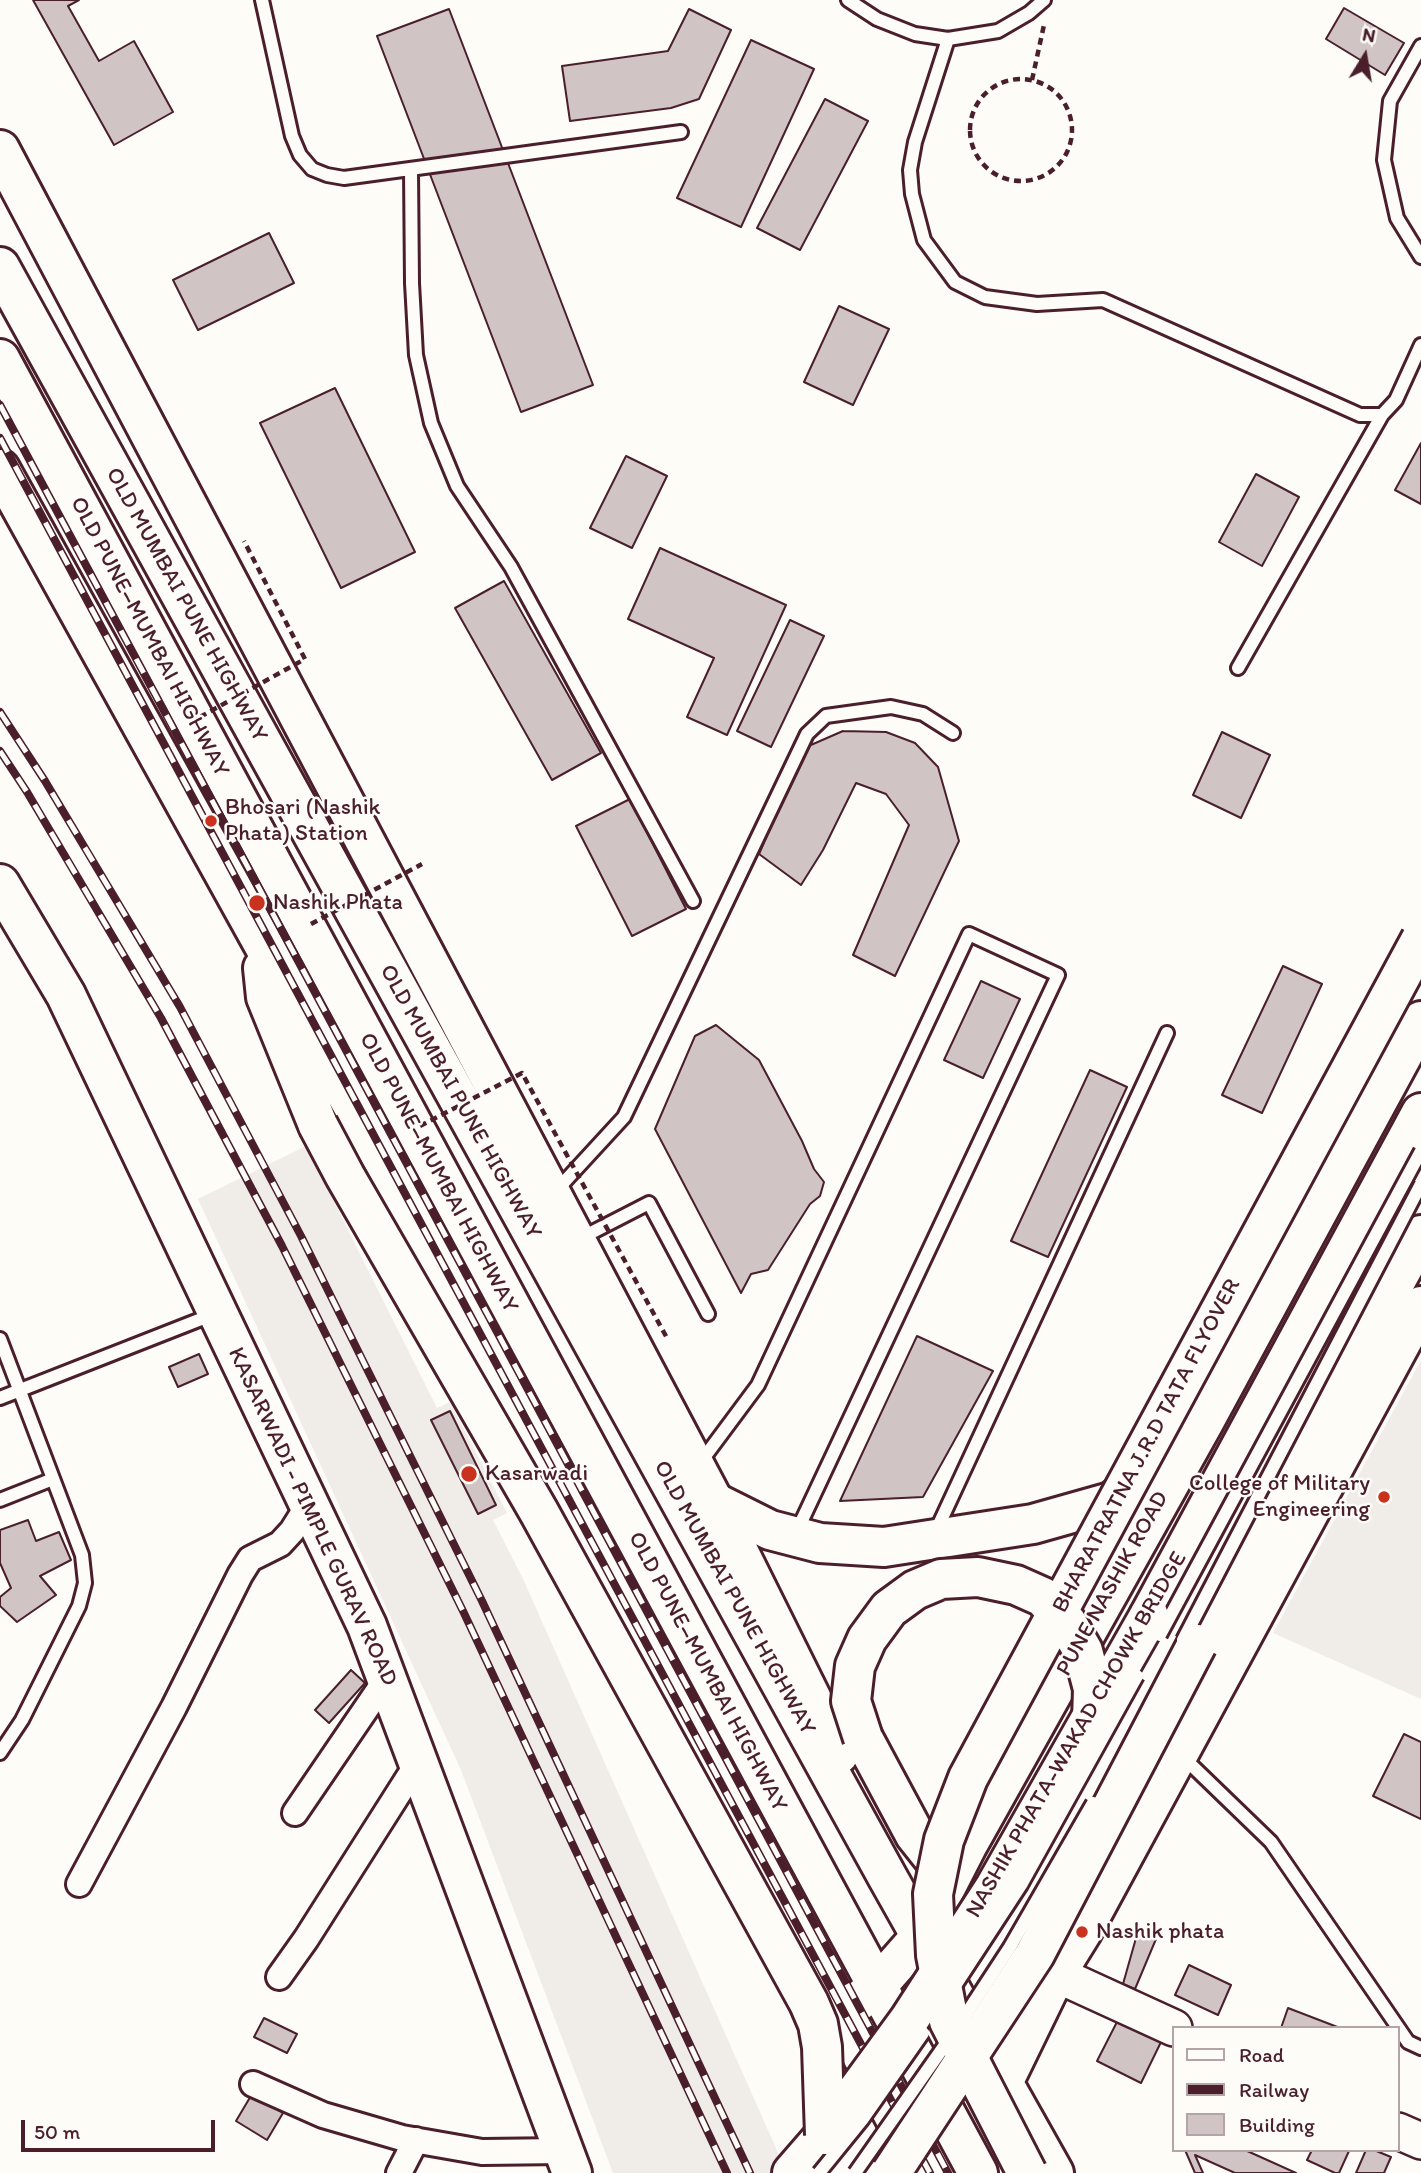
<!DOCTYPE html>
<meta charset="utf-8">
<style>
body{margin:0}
#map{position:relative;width:1421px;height:2173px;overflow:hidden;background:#fdfcf7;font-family:Itim,sans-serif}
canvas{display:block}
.legend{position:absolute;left:1172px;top:2026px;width:228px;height:126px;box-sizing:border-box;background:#fdfcf7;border:2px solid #b5a4a5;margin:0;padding:9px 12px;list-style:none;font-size:21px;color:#4a1f2b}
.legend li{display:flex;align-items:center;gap:14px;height:35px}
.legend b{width:35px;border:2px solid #b5a4a5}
.north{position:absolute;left:1330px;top:21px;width:70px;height:70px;-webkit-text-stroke:5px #fdfcf7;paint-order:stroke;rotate:11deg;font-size:19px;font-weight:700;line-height:28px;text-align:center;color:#4a1f2b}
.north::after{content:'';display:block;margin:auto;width:24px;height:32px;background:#4a1f2b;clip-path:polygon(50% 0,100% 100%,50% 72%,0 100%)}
.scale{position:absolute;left:21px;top:2120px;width:194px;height:32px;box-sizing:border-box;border:4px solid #4a1f2b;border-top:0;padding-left:9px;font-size:21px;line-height:24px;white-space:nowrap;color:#4a1f2b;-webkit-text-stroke:5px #fdfcf7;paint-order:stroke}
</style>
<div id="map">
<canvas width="1421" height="2173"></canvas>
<ul class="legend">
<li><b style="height:9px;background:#fdfcf7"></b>Road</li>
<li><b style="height:9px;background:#4a1f2b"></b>Railway</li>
<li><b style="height:19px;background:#d0c5c4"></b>Building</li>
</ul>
<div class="north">N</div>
<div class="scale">50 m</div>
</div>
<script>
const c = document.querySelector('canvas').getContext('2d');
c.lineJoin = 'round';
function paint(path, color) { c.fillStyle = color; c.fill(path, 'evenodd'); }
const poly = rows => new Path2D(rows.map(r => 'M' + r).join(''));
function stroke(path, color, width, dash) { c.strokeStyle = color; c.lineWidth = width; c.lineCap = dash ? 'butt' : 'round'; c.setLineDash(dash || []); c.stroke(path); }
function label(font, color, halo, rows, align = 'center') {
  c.font = font + ' Itim,sans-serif'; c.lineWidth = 5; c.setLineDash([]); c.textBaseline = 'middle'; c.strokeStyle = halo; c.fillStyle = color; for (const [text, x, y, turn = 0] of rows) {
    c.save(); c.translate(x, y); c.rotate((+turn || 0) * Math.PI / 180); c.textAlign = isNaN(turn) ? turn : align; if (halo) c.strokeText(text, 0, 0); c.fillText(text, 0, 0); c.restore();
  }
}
paint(poly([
 [306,1146,437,1408,450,1402,507,1513,493,1520,523,1579,787,2173,613,2173,461,1770,198,1199],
 [1421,1360,1421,1699,1273,1633]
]), '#f0ece8');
const building = poly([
 [33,0,79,0,68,6,99,61,134,41,173,112,114,145,33,0],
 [1344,8,1404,43,1385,75,1326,39,1344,8],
 [449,9,593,385,521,412,377,36,449,9],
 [689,9,731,30,699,99,671,108,570,121,562,66,668,51,689,9],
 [751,40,814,69,741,227,677,198,751,40],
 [825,99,868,121,800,250,757,228,825,99],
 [269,233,294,283,198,330,173,280,269,233],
 [839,306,889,329,853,405,804,382,839,306],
 [335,388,415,552,341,588,260,423,335,388],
 [1421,443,1421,504,1395,490,1421,443],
 [626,456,667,476,632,548,590,528,626,456],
 [1256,474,1299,497,1262,566,1219,542,1256,474],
 [660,548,786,605,727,735,687,717,714,658,628,619,660,548],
 [504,581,601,753,552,780,455,608,504,581],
 [790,620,824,636,771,747,737,731,790,620],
 [843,731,886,732,915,743,938,767,959,841,895,976,853,955,909,825,886,794,856,783,823,850,801,885,759,854,804,748,843,731],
 [1222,732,1270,755,1241,818,1193,795,1222,732],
 [630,799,686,909,632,936,576,826,630,799],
 [1283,966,1322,984,1262,1113,1222,1095,1283,966],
 [981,981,1020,999,983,1078,944,1060,981,981],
 [716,1025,759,1060,802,1141,814,1169,824,1182,820,1196,810,1204,768,1270,751,1274,741,1293,655,1129,695,1036,716,1025],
 [1090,1070,1127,1087,1048,1257,1011,1241,1090,1070],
 [917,1336,993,1371,923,1497,840,1501,917,1336],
 [199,1354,208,1374,178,1387,169,1367,199,1354],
 [450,1411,496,1505,478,1514,431,1420,450,1411],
 [28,1520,36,1541,59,1532,71,1560,40,1576,56,1595,17,1622,0,1606,0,1597,11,1588,0,1563,0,1530,28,1520],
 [351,1670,365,1683,329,1723,315,1710,351,1670],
 [1404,1734,1421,1742,1421,1819,1373,1796,1404,1734],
 [1138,1931,1156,1939,1135,1989,1123,1984,1138,1931],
 [1189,1965,1231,1985,1218,2015,1175,1995,1189,1965],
 [1288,2008,1340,2028,1281,2028,1288,2008],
 [264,2018,297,2034,287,2053,254,2037,264,2018],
 [1119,2018,1162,2040,1141,2083,1097,2061,1119,2018],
 [252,2094,283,2113,267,2140,236,2121,252,2094],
 [1185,2150,1245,2150,1296,2173,1235,2173,1195,2155,1203,2173,1195,2173,1185,2150],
 [1312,2150,1347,2150,1349,2151,1339,2173,1335,2173,1307,2160,1312,2150],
 [1366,2150,1374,2150,1391,2157,1384,2173,1356,2173,1366,2150]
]);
paint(building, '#d0c5c4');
stroke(building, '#4a1f2b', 2);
const lane = poly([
 [262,0,292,136,300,155,312,169,327,175,344,178,681,132],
 [848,0,877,19,915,34,948,39,998,31,1029,13,1044,0],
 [948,39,915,142,910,170,912,194,924,240,955,282,985,297,1037,304,1103,300,1360,415,1382,415,1396,400,1421,345],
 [1421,46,1390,101,1384,160,1397,218,1421,257],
 [411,170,412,283,416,355,431,423,457,486,511,567,693,901],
 [1238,668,1382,415],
 [555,1192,624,1117,807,734,826,716,891,707,923,714,953,733],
 [579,1239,649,1203,708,1314],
 [0,1339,82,1555,85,1583,79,1606,22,1720,0,1753],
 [0,1398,214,1314],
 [700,1463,758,1385,969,934,1058,975,796,1533],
 [0,1500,53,1479],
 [935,1533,1167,1033],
 [1182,1756,1271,1842,1408,2042,1421,2048]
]);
const street = poly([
 [295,1813,387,1678],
 [79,1884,174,1707,240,1575,250,1559,280,1544,292,1531,309,1504],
 [279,1977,306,1939,419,1761],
 [253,2084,323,2115,402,2138,482,2152,564,2151],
 [399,2173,416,2140]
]);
const secondary = poly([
 [1056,1974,1174,2028],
 [1398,2131,1421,2141]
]);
const primary = poly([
 [0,150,714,1502,839,1754],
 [0,469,410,1209,561,1486,924,2173],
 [0,884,66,995,367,1626,572,2173],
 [263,968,266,997,318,1125],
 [1149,1616,1421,1113],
 [1197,1644,1421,1235],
 [792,2173,825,2135]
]);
const highway = poly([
 [0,267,888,1878,1054,2173],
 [0,359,978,2173],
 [714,1502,770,1530,820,1543,884,1547,1033,1524,1111,1502,1137,1483],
 [863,1738,915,1835,950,1879],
 [840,2017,878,1985,921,1936,967,1846,1204,1422,1421,1021],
 [1004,2081,1056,1974,1082,1932,1421,1306]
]);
stroke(lane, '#4a1f2b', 18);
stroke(street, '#4a1f2b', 30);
stroke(secondary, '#4a1f2b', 40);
stroke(primary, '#4a1f2b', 44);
stroke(highway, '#4a1f2b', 44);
stroke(poly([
 '970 130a51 51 0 1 1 102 0a51 51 0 1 1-102 0Z',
 [1032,80,1044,25]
]), '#4a1f2b', 4.5, [7, 5]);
stroke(lane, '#fdfcf7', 12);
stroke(street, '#fdfcf7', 24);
stroke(secondary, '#fdfcf7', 35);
stroke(primary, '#fdfcf7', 38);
stroke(highway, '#fdfcf7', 38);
const rail = poly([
 [0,405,948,2173],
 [0,438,930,2173],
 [0,712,45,781,180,1007,301,1236,482,1601,750,2173],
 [0,751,27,792,161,1018,282,1246,463,1611,727,2173]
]);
stroke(rail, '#4a1f2b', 8);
stroke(rail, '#fdfcf7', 5, [16]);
const laneBridge = poly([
 [1160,1635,1421,1151],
 [1183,1640,1421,1184],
 [951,1992,1021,1885,1137,1676],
 [819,2173,862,2120,923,2033],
 [855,2173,959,2025,1010,1947,1093,1803]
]);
const primaryBridge = poly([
 [318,1125,345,1176,539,1512,809,2003,818,2024,822,2047,825,2135],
 [825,2135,909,2020,995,1887,1149,1616],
 [891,2173,1035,1954,1197,1644]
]);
const highwayBridge = poly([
 [863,1738,851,1701,855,1666,867,1639,889,1609,915,1590,941,1579,978,1577,1016,1585,1043,1597,1067,1623,1083,1651,1093,1689,1092,1720],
 [1027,2173,949,2021,936,1955,933,1894,944,1840,968,1778,1421,939]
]);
stroke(laneBridge, '#4a1f2b', 18, []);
stroke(primaryBridge, '#4a1f2b', 44, []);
stroke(highwayBridge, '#4a1f2b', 44, []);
stroke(poly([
 [200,717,305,659,244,541],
 [311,924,422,864],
 [420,1126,522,1073,667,1338]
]), '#4a1f2b', 4.5, [7, 5]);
stroke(laneBridge, '#fdfcf7', 12);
stroke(primaryBridge, '#fdfcf7', 38);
stroke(highwayBridge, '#fdfcf7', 38);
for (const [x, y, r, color] of [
 [211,821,7,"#c8321e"],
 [257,903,9,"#c8321e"],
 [469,1474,9,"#c8321e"],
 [1384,1497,7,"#c8321e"],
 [1082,1932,7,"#c8321e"]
]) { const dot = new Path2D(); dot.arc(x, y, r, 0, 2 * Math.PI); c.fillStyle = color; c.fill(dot); stroke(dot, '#fdfcf7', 2.5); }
label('23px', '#4a1f2b', '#fdfcf7', [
 ["OLD MUMBAI PUNE HIGHWAY",186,605,61],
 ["OLD PUNE–MUMBAI HIGHWAY",149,637,62],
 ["OLD MUMBAI PUNE HIGHWAY",460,1102,61],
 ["OLD PUNE–MUMBAI HIGHWAY",438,1173,62],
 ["BHARATRATNA J.R.D TATA FLYOVER",1147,1446,-62],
 ["KASARWADI - PIMPLE GURAV ROAD",312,1517,65],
 ["PUNE NASHIK ROAD",1113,1584,-61],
 ["OLD MUMBAI PUNE HIGHWAY",734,1598,61],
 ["OLD PUNE–MUMBAI HIGHWAY",707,1672,62],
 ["NASHIK PHATA-WAKAD CHOWK BRIDGE",1077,1735,-60]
]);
label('23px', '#4a1f2b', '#fdfcf7', [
 ["Bhosari (Nashik",225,808],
 ["Phata) Station",225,834],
 ["Nashik Phata",273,903],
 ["Kasarwadi",485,1474],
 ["College of Military",1370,1484,"right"],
 ["Engineering",1370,1510,"right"],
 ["Nashik phata",1096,1932]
], 'left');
</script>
